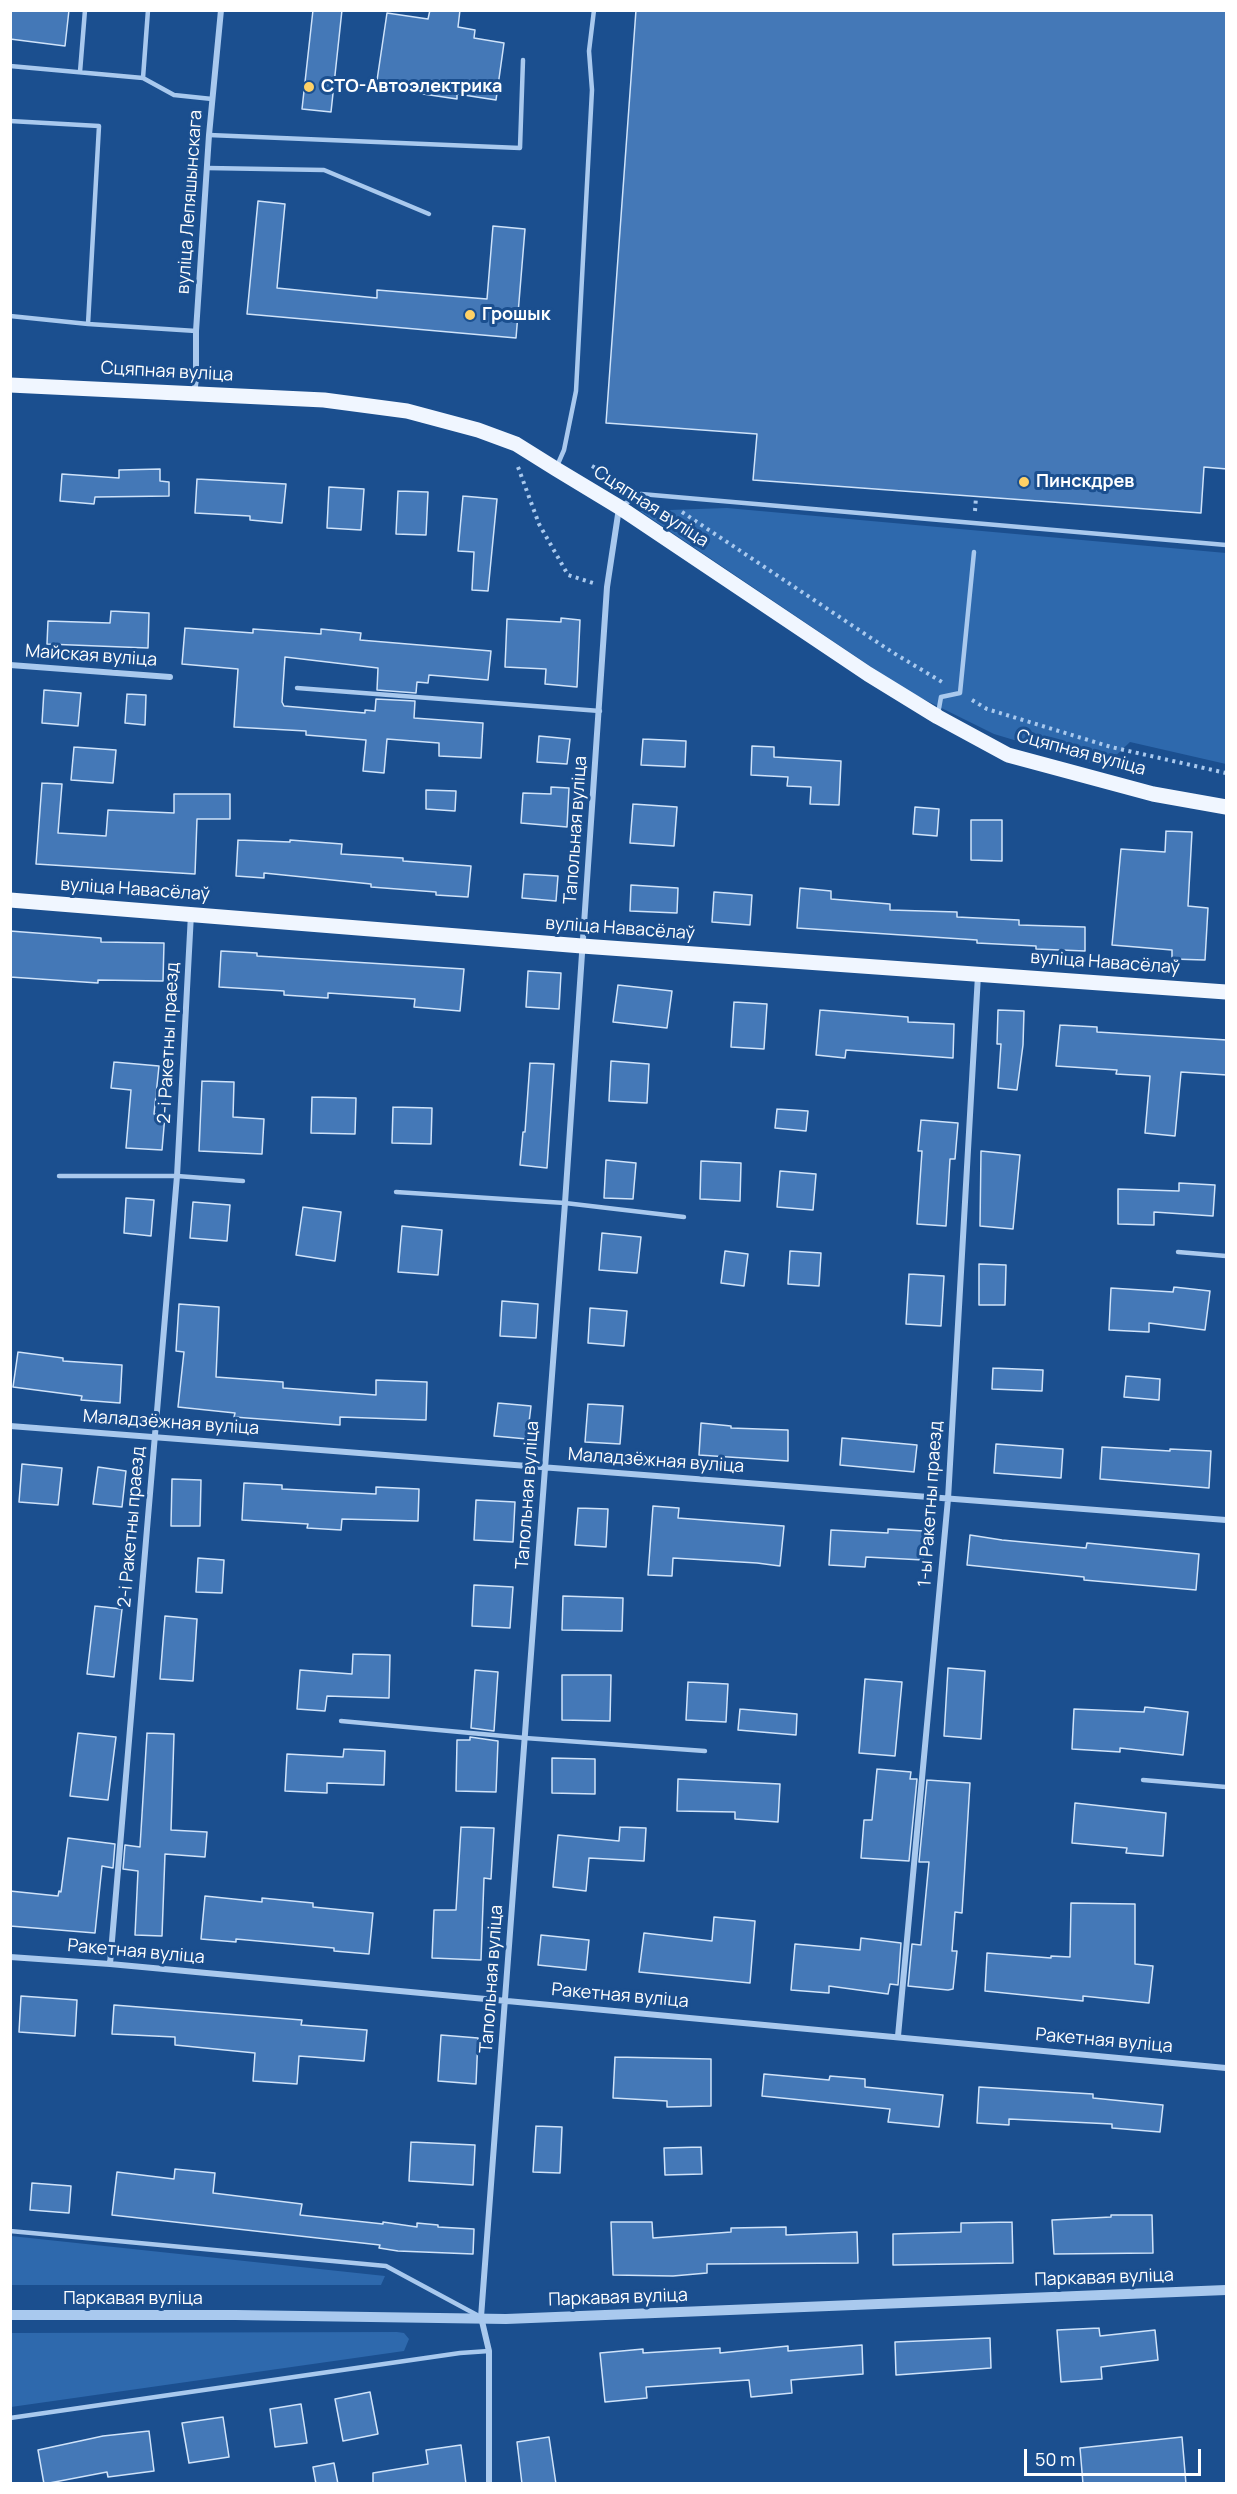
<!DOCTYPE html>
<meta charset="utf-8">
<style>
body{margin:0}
#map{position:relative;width:1237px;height:2494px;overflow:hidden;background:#1b4f8f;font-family:Manrope,sans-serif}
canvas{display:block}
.frame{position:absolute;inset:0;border:12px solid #fff;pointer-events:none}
.scale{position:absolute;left:1024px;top:2449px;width:177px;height:27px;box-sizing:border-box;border:3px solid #fff;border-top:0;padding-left:8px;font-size:18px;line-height:21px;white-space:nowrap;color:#fff;-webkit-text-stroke:4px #1b4f8f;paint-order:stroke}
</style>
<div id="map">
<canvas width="1237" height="2494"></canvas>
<div class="frame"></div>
<div class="scale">50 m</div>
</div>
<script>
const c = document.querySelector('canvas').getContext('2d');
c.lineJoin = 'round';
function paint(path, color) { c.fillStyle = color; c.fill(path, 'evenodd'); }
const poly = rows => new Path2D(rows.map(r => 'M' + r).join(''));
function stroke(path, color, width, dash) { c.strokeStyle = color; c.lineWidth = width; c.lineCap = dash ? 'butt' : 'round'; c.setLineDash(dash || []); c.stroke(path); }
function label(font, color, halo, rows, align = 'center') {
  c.font = font + ' Manrope,sans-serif'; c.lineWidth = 6; c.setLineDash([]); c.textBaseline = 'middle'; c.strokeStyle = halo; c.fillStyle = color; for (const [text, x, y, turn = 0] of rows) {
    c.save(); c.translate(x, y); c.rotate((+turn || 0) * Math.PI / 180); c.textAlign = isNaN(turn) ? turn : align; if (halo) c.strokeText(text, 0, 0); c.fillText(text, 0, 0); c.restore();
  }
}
paint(poly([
 [727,508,1226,553,1226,764,1130,742,1104,767,994,734,907,691,640,511],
 [11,2236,385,2276,381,2285,11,2285],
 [397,2332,404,2333,409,2339,404,2351,11,2407,11,2333]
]), '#2e69ad');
const building = poly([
 [10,10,69,10,65,46,10,39,10,10],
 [313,10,342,10,331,112,302,109,313,10],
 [430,10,460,10,458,27,475,30,474,38,504,43,496,100,457,94,457,99,376,87,387,13,428,19,430,10],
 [636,10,1227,10,1227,469,1204,467,1201,513,753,480,757,434,606,423,636,10],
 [258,201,285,204,277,288,377,298,377,290,487,299,493,226,525,229,516,338,247,314,258,201],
 [160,469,160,481,169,482,169,496,95,497,94,504,60,501,62,474,119,478,119,470,160,469],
 [197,479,286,484,282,523,250,520,250,516,195,513,197,479],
 [329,487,364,489,361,530,327,528,329,487],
 [398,491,428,492,426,535,396,534,398,491],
 [463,496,497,499,488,591,472,590,474,552,458,551,463,496],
 [111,611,149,613,148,648,47,644,48,621,110,623,111,611],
 [561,618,580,620,577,687,545,684,546,669,505,667,507,619,561,622,561,618],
 [185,628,253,633,253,629,321,634,321,629,361,633,360,640,491,651,488,680,429,675,428,683,417,682,416,693,377,690,378,668,285,657,282,702,284,706,365,713,365,710,375,711,376,699,415,701,414,718,483,723,481,758,439,756,439,743,387,739,384,773,363,771,366,740,306,735,306,731,234,727,238,669,182,664,185,628],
 [44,690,81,693,78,726,42,723,44,690],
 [127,694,146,695,145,725,125,723,127,694],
 [539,736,570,739,567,764,537,762,539,736],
 [643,739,686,741,685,767,641,765,643,739],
 [752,746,774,747,774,757,841,761,839,805,810,804,811,787,787,786,788,777,751,775,752,746],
 [74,747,116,750,113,783,71,780,74,747],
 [42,783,62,784,58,833,106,836,108,810,174,813,174,794,230,794,230,819,197,819,195,874,36,864,42,783],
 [551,787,569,788,567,827,521,823,523,793,551,794,551,787],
 [426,790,456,791,455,811,426,809,426,790],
 [633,804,677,807,674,846,630,843,633,804],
 [915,807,939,809,937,836,913,834,915,807],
 [971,820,1002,820,1002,861,971,860,971,820],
 [1166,831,1192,832,1188,906,1208,908,1205,960,1172,959,1172,950,1112,945,1121,849,1165,852,1166,831],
 [238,840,290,842,290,840,342,844,341,854,403,858,403,861,471,866,468,897,436,895,436,892,371,887,371,884,264,873,264,878,236,876,238,840],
 [524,874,558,876,556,901,522,898,524,874],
 [631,885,678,888,677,913,630,911,631,885],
 [800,888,831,891,831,899,890,904,890,910,957,912,957,917,1019,920,1019,925,1085,927,1085,951,1036,949,1036,946,977,943,977,940,797,928,800,888],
 [714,892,752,895,750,925,712,922,714,892],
 [10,931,101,938,101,942,164,943,163,981,98,980,98,983,10,977,10,931],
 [221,951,257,953,257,956,464,969,460,1011,414,1007,415,999,328,993,328,998,284,995,284,991,219,987,221,951],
 [528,971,561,973,559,1009,526,1007,528,971],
 [618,985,672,991,667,1028,613,1022,618,985],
 [734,1002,767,1004,764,1049,731,1047,734,1002],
 [820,1010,908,1017,908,1022,954,1024,953,1058,846,1050,845,1058,816,1055,820,1010],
 [998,1010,1024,1011,1023,1045,1017,1090,998,1088,1001,1044,997,1044,998,1010],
 [1060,1025,1097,1027,1097,1032,1227,1040,1227,1075,1181,1072,1175,1136,1145,1133,1150,1076,1116,1074,1117,1070,1056,1066,1060,1025],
 [611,1061,649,1064,647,1103,609,1101,611,1061],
 [114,1062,159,1066,154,1114,165,1115,162,1150,126,1148,131,1090,111,1088,114,1062],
 [530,1063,554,1064,547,1168,520,1165,523,1132,525,1132,530,1063],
 [202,1081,234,1082,233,1117,264,1119,262,1154,199,1151,202,1081],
 [312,1097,356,1098,355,1134,311,1133,312,1097],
 [393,1107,432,1108,431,1144,392,1143,393,1107],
 [777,1109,808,1111,806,1131,775,1128,777,1109],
 [921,1120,958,1123,955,1159,950,1159,946,1226,917,1224,922,1151,918,1151,921,1120],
 [981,1151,1020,1155,1013,1229,980,1226,981,1151],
 [606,1160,636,1163,633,1199,604,1198,606,1160],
 [701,1161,741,1163,740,1201,700,1199,701,1161],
 [780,1171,816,1174,813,1210,777,1207,780,1171],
 [1179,1183,1215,1185,1213,1216,1154,1212,1154,1225,1118,1224,1118,1189,1179,1191,1179,1183],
 [126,1198,154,1200,151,1236,124,1233,126,1198],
 [193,1202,230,1205,227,1241,190,1238,193,1202],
 [303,1207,341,1212,335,1261,296,1255,303,1207],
 [402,1226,442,1230,438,1275,398,1272,402,1226],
 [602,1233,641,1237,637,1273,599,1270,602,1233],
 [725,1251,748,1254,744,1286,721,1283,725,1251],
 [790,1251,821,1253,819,1286,788,1284,790,1251],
 [979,1264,1006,1265,1005,1305,979,1305,979,1264],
 [909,1274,944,1276,941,1326,906,1324,909,1274],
 [1174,1287,1210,1291,1205,1330,1149,1323,1149,1332,1109,1330,1111,1288,1173,1292,1174,1287],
 [502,1301,538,1304,536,1338,500,1336,502,1301],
 [179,1304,219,1307,216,1377,283,1382,283,1388,376,1395,376,1380,427,1382,426,1420,340,1417,340,1425,234,1417,235,1413,178,1407,184,1352,176,1351,179,1304],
 [590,1308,627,1311,624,1346,588,1343,590,1308],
 [18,1352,63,1358,63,1361,122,1365,120,1403,81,1400,82,1396,13,1387,18,1352],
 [993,1368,1043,1370,1042,1391,992,1389,993,1368],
 [1126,1376,1160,1379,1159,1400,1124,1397,1126,1376],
 [498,1403,531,1406,527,1439,494,1436,498,1403],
 [588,1404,623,1406,620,1444,585,1442,588,1404],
 [701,1423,731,1426,731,1428,788,1430,788,1461,699,1455,701,1423],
 [842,1438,917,1445,914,1472,840,1465,842,1438],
 [996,1444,1063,1449,1061,1478,994,1473,996,1444],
 [1102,1447,1170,1451,1170,1449,1211,1451,1209,1488,1100,1479,1102,1447],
 [22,1464,62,1468,58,1505,19,1502,22,1464],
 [98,1467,126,1471,122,1507,93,1504,98,1467],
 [172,1479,201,1480,200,1526,171,1526,172,1479],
 [244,1483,282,1485,282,1489,376,1494,376,1487,419,1489,418,1521,342,1519,341,1530,307,1528,308,1524,242,1520,244,1483],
 [476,1500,515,1502,513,1542,474,1540,476,1500],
 [653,1506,679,1508,678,1518,784,1526,780,1566,757,1563,673,1558,672,1576,648,1575,653,1506],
 [578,1508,608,1509,606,1547,575,1545,578,1508],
 [888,1529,924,1531,923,1560,866,1557,865,1567,829,1565,831,1530,888,1533,888,1529],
 [970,1535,1002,1540,1086,1548,1087,1543,1199,1554,1196,1590,1084,1580,1084,1577,967,1565,970,1535],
 [198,1558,224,1560,222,1593,196,1592,198,1558],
 [474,1585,513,1587,510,1628,472,1626,474,1585],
 [563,1596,623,1598,622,1631,562,1630,563,1596],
 [95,1606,122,1609,114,1677,87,1674,95,1606],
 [165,1616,197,1619,193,1681,160,1679,165,1616],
 [353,1654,390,1655,389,1698,327,1696,325,1711,297,1709,300,1670,352,1674,353,1654],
 [948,1668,985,1671,981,1739,944,1736,948,1668],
 [475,1670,498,1672,494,1731,471,1728,475,1670],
 [562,1675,611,1675,610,1721,562,1720,562,1675],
 [865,1679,902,1682,895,1756,859,1753,865,1679],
 [688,1682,728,1684,726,1722,686,1720,688,1682],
 [1145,1707,1188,1712,1183,1755,1120,1748,1120,1752,1072,1749,1074,1709,1144,1712,1145,1707],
 [740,1709,797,1714,796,1735,738,1730,740,1709],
 [78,1733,116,1737,108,1800,70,1796,78,1733],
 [147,1733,174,1734,171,1830,207,1832,205,1857,165,1854,162,1936,135,1935,138,1871,123,1869,125,1845,140,1847,147,1733],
 [470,1737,498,1741,496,1792,456,1791,457,1740,470,1740,470,1737],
 [344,1749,385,1751,384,1785,327,1783,327,1793,285,1791,287,1754,343,1757,344,1749],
 [552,1758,595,1759,595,1794,552,1793,552,1758],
 [877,1769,911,1772,910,1779,917,1779,909,1861,861,1858,864,1820,872,1820,877,1769],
 [678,1779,780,1784,778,1822,735,1819,735,1812,677,1811,678,1779],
 [927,1780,970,1783,962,1913,955,1912,952,1951,957,1951,953,1989,948,1990,908,1986,912,1944,921,1945,929,1862,919,1862,927,1780],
 [1075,1803,1166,1813,1163,1856,1126,1853,1127,1848,1072,1843,1075,1803],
 [461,1827,494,1828,491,1879,484,1878,481,1960,432,1958,434,1910,456,1910,461,1827],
 [620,1827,646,1828,644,1861,589,1858,586,1891,553,1887,558,1835,619,1841,620,1827],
 [68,1838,115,1844,113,1868,102,1866,95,1933,10,1926,10,1891,58,1896,59,1891,61,1892,68,1838],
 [205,1896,262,1902,262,1898,313,1903,313,1907,373,1913,369,1954,334,1951,334,1948,236,1939,236,1942,201,1939,205,1896],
 [1071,1903,1135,1904,1135,1964,1153,1966,1149,2003,1083,1996,1083,2001,985,1991,987,1953,1051,1958,1051,1956,1070,1957,1071,1903],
 [714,1917,755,1921,750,1983,639,1972,644,1933,712,1941,714,1917],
 [541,1935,589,1940,586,1970,538,1965,541,1935],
 [861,1938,901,1943,898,1985,890,1984,888,1994,829,1986,829,1993,791,1990,795,1944,860,1950,861,1938],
 [21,1996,77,2000,75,2036,19,2032,21,1996],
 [114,2005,302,2020,301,2025,367,2030,364,2061,299,2056,297,2084,253,2081,255,2053,175,2045,175,2037,112,2034,114,2005],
 [441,2035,478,2038,476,2084,438,2081,441,2035],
 [615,2057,711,2059,711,2106,667,2107,667,2101,613,2098,615,2057],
 [764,2074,829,2080,830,2076,865,2079,865,2087,943,2095,939,2127,888,2122,890,2109,762,2096,764,2074],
 [979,2087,1093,2094,1093,2098,1163,2105,1160,2132,1112,2128,1112,2124,1009,2119,1009,2125,977,2123,979,2087],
 [536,2126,562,2127,560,2173,533,2172,536,2126],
 [411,2142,475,2145,473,2185,409,2181,411,2142],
 [701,2147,702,2174,665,2175,664,2148,701,2147],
 [175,2169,215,2173,213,2193,302,2204,300,2215,383,2224,383,2222,417,2227,417,2223,438,2225,438,2227,474,2229,473,2254,398,2251,379,2248,380,2245,112,2215,117,2172,174,2179,175,2169],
 [32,2183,71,2186,69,2213,30,2210,32,2183],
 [1111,2215,1152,2215,1153,2253,1054,2254,1052,2220,1111,2217,1111,2215],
 [611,2222,652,2222,653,2238,731,2232,731,2228,786,2227,786,2235,857,2232,858,2263,707,2264,707,2273,673,2276,613,2275,611,2222],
 [1012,2222,1013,2263,893,2265,893,2234,961,2232,961,2223,1012,2222],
 [1099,2328,1100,2336,1155,2330,1158,2360,1101,2367,1102,2379,1061,2382,1057,2330,1099,2328],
 [990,2338,991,2368,896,2375,895,2342,990,2338],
 [862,2345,863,2374,791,2380,792,2393,751,2397,749,2380,646,2387,647,2398,605,2402,600,2353,643,2349,643,2353,720,2348,720,2353,788,2346,788,2351,862,2345],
 [370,2392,378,2434,343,2441,335,2399,370,2392],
 [301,2404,307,2443,275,2447,270,2409,301,2404],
 [223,2417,229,2457,189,2463,182,2423,223,2417],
 [149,2431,154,2471,108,2477,107,2472,44,2484,38,2450,103,2436,149,2431],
 [549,2437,556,2484,522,2484,517,2442,549,2437],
 [1182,2437,1186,2484,1083,2484,1080,2448,1182,2437],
 [461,2445,466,2484,373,2484,373,2473,428,2464,426,2450,461,2445],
 [334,2463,338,2484,316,2484,313,2467,334,2463]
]);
paint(building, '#4478b7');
stroke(building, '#cfe3fa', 1.5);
stroke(poly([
 [592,466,627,486],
 [518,467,539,524,568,575,593,583],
 [975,511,976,497],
 [682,512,892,652,942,682],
 [972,700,987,709,1111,747,1226,773]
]), '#a9c9ee', 4, [3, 4.5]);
stroke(poly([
 [10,66,143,78,174,95,212,99],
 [80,72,85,10],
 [143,78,148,10],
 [10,121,99,126,88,324,196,331],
 [209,135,520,148,523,60],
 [207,168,324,170,429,214],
 [10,316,88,324],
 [557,466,564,450,576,391,592,90,589,51,594,10],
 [621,506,641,494,1226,545],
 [297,688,600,711],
 [938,714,941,697,960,693,974,552],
 [59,1176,177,1176,243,1181],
 [396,1192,565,1203,684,1217],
 [1178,1252,1226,1256],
 [341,1721,525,1738,705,1751],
 [1143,1780,1226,1787],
 [10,2231,386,2266,477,2315],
 [10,2418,460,2353,489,2351]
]), '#a9c9ee', 4.5);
stroke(poly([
 [194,393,196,379,196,331,209,135,221,10],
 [10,665,170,677],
 [10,1426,1226,1520],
 [10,1957,110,1964,1226,2068],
 [110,1964,177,1176,191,914],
 [898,2036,948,1499,978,975],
 [489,2484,489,2351,481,2317,565,1203,607,587,619,508]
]), '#a9c9ee', 6);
stroke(poly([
 [10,2315,235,2315,506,2319,1226,2290]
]), '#a9c9ee', 10);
stroke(poly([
 [10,385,324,400,407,411,478,430,516,444,556,469,619,507,868,674,938,717,1008,755,1153,794,1226,807],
 [10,900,582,946,1226,992]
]), '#f0f6ff', 15);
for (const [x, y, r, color] of [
 [309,87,6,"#ffd166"],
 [470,315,6,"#ffd166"],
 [1024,482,6,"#ffd166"]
]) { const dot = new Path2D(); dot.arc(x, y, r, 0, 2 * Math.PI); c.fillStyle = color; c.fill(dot); stroke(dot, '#1b4f8f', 2); }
label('bold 18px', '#fff', '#1b4f8f', [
 ["СТО-Автоэлектрика",321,87],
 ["Грошык",482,315],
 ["Пинскдрев",1036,482]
], 'left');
label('18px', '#fff', '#1b4f8f', [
 ["вуліца Лепяшынскага",190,202,-86],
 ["Сцяпная вуліца",167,372,3],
 ["Сцяпная вуліца",651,507,33],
 ["Майская вуліца",91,656,4],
 ["Сцяпная вуліца",1081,753,15],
 ["Тапольная вуліца",576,830,-86],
 ["вуліца Навасёлаў",135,890,4],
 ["вуліца Навасёлаў",620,929,4],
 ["вуліца Навасёлаў",1105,963,4],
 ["2-і Ракетны праезд",169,1043,-87],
 ["Маладзёжная вуліца",171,1423,4],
 ["Маладзёжная вуліца",656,1461,4],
 ["Тапольная вуліца",528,1495,-86],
 ["1-ы Ракетны праезд",931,1504,-86],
 ["2-і Ракетны праезд",132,1527,-85],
 ["Ракетная вуліца",136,1952,5],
 ["Тапольная вуліца",492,1979,-86],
 ["Ракетная вуліца",620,1996,5],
 ["Ракетная вуліца",1104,2041,5],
 ["Паркавая вуліца",1104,2278,-2],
 ["Паркавая вуліца",618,2298,-2],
 ["Паркавая вуліца",133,2299]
]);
</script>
